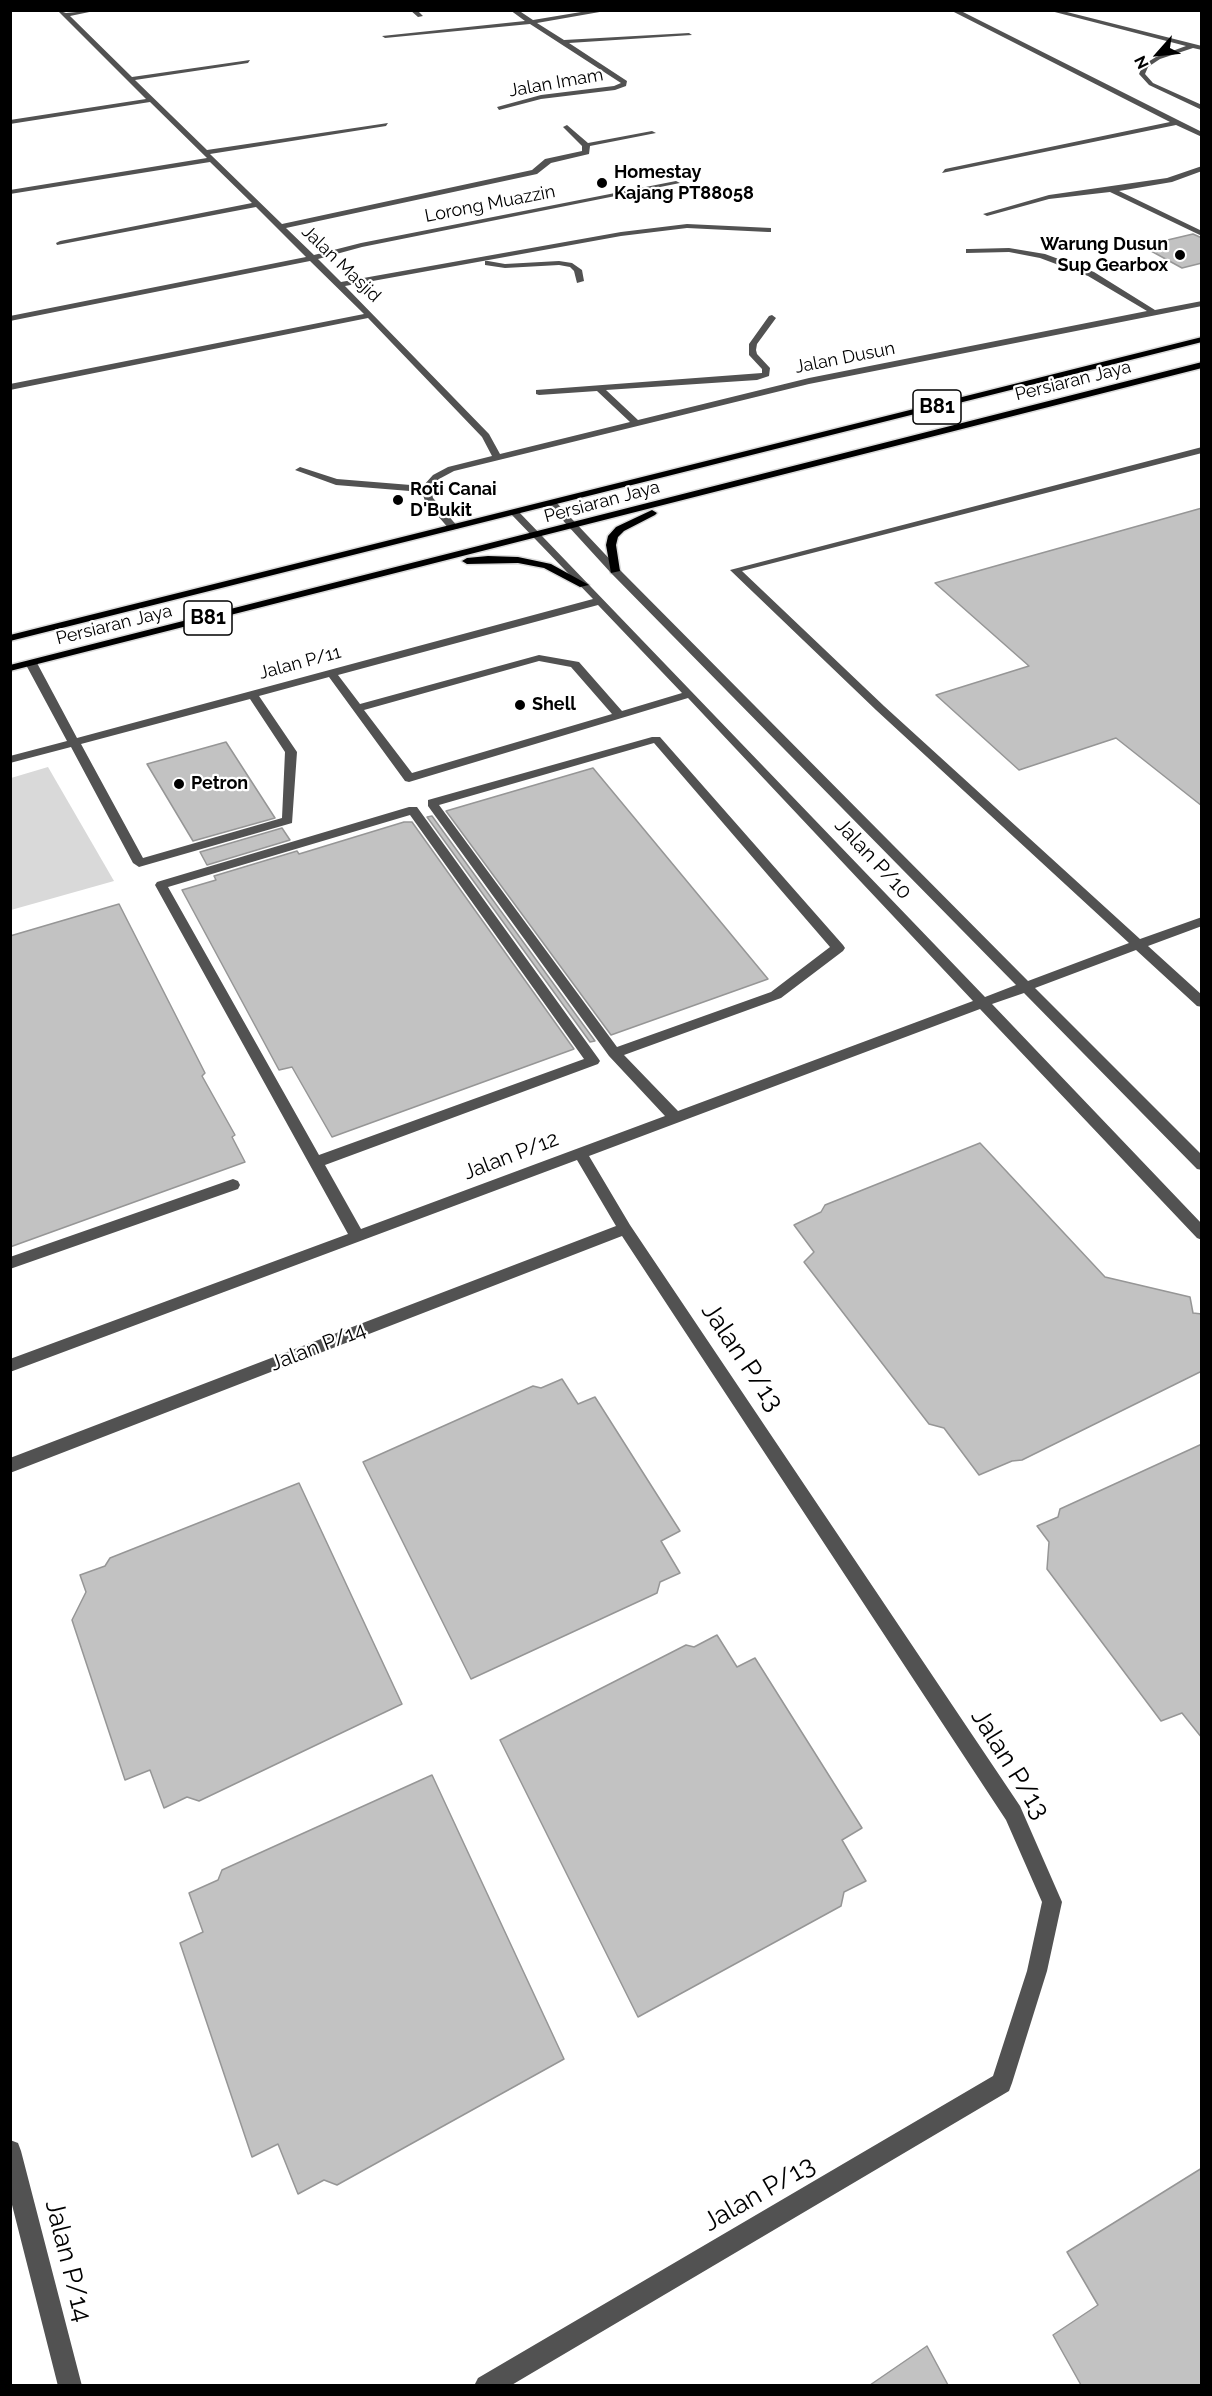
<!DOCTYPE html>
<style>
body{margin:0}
#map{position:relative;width:1212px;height:2396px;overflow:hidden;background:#fff;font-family:Raleway,sans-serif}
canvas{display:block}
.frame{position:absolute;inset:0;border:12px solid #000;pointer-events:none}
.north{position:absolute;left:1128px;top:24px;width:60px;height:60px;-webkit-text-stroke:4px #fff;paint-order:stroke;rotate:243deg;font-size:16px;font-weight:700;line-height:24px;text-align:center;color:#000}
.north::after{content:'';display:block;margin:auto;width:21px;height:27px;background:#000;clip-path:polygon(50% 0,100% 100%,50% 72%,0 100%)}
</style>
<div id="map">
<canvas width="1212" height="2396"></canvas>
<div class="frame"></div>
<div class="north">N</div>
</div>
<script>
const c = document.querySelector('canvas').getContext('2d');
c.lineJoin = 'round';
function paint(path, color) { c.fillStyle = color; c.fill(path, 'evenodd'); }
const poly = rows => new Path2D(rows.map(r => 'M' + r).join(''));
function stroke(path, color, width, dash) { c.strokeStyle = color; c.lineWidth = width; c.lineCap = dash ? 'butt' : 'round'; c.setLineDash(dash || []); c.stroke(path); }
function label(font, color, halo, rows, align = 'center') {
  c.font = font + ' Raleway,sans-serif'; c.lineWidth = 4.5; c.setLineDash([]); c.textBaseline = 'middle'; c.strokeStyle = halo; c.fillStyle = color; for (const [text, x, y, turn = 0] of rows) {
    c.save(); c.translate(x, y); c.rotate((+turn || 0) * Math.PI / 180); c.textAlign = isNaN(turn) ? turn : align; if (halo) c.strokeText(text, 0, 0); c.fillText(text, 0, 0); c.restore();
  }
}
paint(poly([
 [48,767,114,881,11,910,11,778]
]), '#d9d9d9');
const building = poly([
 [1193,234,1202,238,1202,263,1182,268,1142,246,1193,234],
 [1202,508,1202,806,1116,738,1019,770,936,695,1029,666,935,583,1202,508],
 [226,742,275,818,193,841,147,764,226,742],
 [593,768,768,979,611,1035,446,811,593,768],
 [432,816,595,1041,590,1042,427,817,432,816],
 [404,822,412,822,574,1049,332,1137,292,1067,279,1070,182,890,216,880,214,876,297,851,299,854,404,822],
 [282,828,290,840,207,865,200,852,282,828],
 [119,904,205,1073,202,1076,235,1135,232,1137,245,1162,10,1247,10,936,119,904],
 [980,1143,1105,1277,1190,1297,1193,1313,1202,1314,1202,1371,1022,1460,1012,1461,979,1475,944,1428,929,1424,804,1262,814,1252,794,1225,821,1212,825,1205,980,1143],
 [562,1379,578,1404,595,1397,680,1531,661,1541,680,1573,660,1582,657,1593,471,1679,363,1462,533,1386,541,1388,562,1379],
 [1202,1444,1202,1738,1182,1713,1161,1721,1047,1569,1049,1542,1037,1526,1058,1517,1060,1509,1202,1444],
 [299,1483,402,1704,199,1801,187,1797,164,1808,150,1770,125,1780,72,1620,86,1592,80,1575,105,1566,110,1558,299,1483],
 [717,1635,737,1667,755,1658,862,1828,842,1840,866,1881,844,1892,841,1906,638,2017,500,1740,686,1645,694,1647,717,1635],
 [432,1775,564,2059,337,2185,324,2180,298,2194,278,2144,252,2157,180,1943,203,1932,189,1893,218,1880,222,1870,432,1775],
 [1202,2168,1202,2385,1081,2385,1053,2335,1098,2305,1067,2252,1202,2168],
 [927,2346,948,2385,870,2385,927,2346]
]);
paint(building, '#c2c2c2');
stroke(building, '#969696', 1.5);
const major = poly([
 [1202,337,1202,342,10,641,10,635,1202,337],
 [1202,362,1202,368,10,671,10,665,1202,362],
 [652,510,657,513,655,515,624,531,618,537,616,545,620,571,611,573,606,545,608,536,616,527,652,510],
 [488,556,518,557,551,564,589,585,580,587,544,568,518,563,467,564,462,561,467,558,488,556]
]);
stroke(major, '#dbdbdb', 3);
paint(poly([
 [57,10,66,13,99,10,70,16,132,77,250,60,248,63,135,80,207,150,388,123,386,126,210,154,282,224,532,170,545,159,582,151,582,146,563,127,567,125,588,143,652,131,656,133,590,146,589,154,551,163,537,174,286,228,314,255,361,243,676,181,680,183,362,247,318,259,341,282,621,232,687,224,771,228,771,232,768,232,687,228,621,236,345,286,489,434,500,454,630,422,597,391,539,395,536,394,536,390,762,373,762,369,749,355,749,344,769,316,772,315,776,318,757,344,756,350,757,354,770,368,769,376,757,380,606,390,638,420,809,378,1147,311,1088,276,1040,258,1009,252,966,253,966,249,969,249,1009,248,1045,254,1094,272,1155,310,1202,301,1202,306,809,384,454,471,439,479,431,489,433,498,459,528,450,530,425,501,422,492,336,485,295,470,300,467,337,479,423,486,433,475,448,467,492,456,482,437,368,318,10,390,10,384,364,314,310,261,10,321,10,316,306,257,256,207,57,245,56,243,60,241,252,203,210,162,10,194,10,190,207,158,150,102,10,124,10,120,146,99,57,10],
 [410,10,417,10,423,16,418,17,410,10],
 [510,10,518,10,533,20,593,10,611,10,537,23,564,40,689,33,692,35,569,43,627,81,626,86,615,90,541,99,499,110,497,107,541,95,614,86,621,83,530,24,385,38,382,36,525,21,510,10],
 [950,10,959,10,1180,121,1202,132,1202,137,1176,125,942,173,945,169,1170,122,950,10],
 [1047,10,1059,10,1202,46,1202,50,1193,48,1160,59,1148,67,1145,74,1153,83,1202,105,1202,110,1149,85,1139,74,1143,65,1156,57,1186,46,1047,10],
 [1202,166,1202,171,1172,182,1119,191,1202,231,1202,236,1110,192,1049,199,987,216,983,214,1049,195,1167,178,1202,166],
 [488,261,505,264,559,261,572,263,582,270,584,281,577,283,574,271,570,267,559,265,505,268,485,265,485,261,488,261],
 [1202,447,1202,453,742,571,884,706,1140,939,1202,917,1202,926,1148,946,1202,995,1202,1007,1197,1006,1136,950,1035,988,1202,1155,1202,1170,1197,1169,1024,993,992,1004,1202,1224,1202,1240,1197,1238,980,1009,589,1156,630,1225,1020,1806,1062,1902,1047,1971,1012,2083,1009,2091,510,2386,474,2386,478,2378,993,2076,1027,1971,1042,1902,1006,1820,622,1236,10,1473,10,1458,616,1226,577,1160,10,1372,10,1359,348,1234,155,885,157,882,409,807,417,807,598,1058,600,1061,598,1064,325,1165,361,1229,665,1116,609,1056,428,806,428,800,652,737,660,737,843,945,845,948,843,951,781,998,624,1055,678,1111,973,1001,688,698,409,782,405,781,329,677,259,696,297,752,292,823,139,867,133,863,71,747,10,763,10,756,67,741,25,663,31,660,37,663,77,738,593,599,510,513,518,511,985,997,1016,985,611,573,547,503,555,501,619,569,1028,981,1129,943,876,710,730,570,1202,447],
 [598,605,682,693,622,711,579,662,539,655,360,704,338,675,598,605],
 [539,661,571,667,612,714,412,773,364,710,539,661],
 [250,699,285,752,282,818,143,858,81,744,250,699],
 [654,743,830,947,771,992,617,1047,439,805,654,743],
 [410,815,584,1059,319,1155,168,887,410,815],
 [233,1179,238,1181,240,1185,238,1189,10,1269,10,1257,233,1179],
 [10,2140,18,2143,21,2151,82,2386,58,2386,10,2197,10,2140]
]), '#525252');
paint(major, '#000');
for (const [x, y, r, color] of [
 [602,183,6,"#000"],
 [1180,255,6,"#000"],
 [398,500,6,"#000"],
 [520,705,6,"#000"],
 [179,784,6,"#000"]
]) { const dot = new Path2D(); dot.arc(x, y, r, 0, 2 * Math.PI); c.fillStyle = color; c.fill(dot); stroke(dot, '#fff', 2); }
label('18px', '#000', '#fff', [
 ["Jalan Imam",556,83,-10],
 ["Lorong Muazzin",490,204,-11],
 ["Jalan Masjid",341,264,44],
 ["Jalan Dusun",845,358,-11],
 ["Persiaran Jaya",1073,381,-14],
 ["Persiaran Jaya",602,502,-15],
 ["Persiaran Jaya",114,625,-14],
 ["Jalan P/11",300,663,-15]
]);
label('bold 18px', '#000', '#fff', [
 ["Homestay",614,173],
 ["Kajang PT88058",614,194],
 ["Warung Dusun",1168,245,"right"],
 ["Sup Gearbox",1168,266,"right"],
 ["Roti Canai",410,490],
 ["D'Bukit",410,511],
 ["Shell",532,705],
 ["Petron",191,784]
], 'left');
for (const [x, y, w] of [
 [937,407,48],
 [208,618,48]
]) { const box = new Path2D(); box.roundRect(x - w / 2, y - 17, w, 34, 4.5); c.fillStyle = '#fff'; c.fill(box); stroke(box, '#000', 1.5); }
label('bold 20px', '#000', null, [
 ["B81",937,407],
 ["B81",208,618]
]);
label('21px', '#000', '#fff', [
 ["Jalan P/10",873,859,47],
 ["Jalan P/12",511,1156,-21],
 ["Jalan P/14",318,1347,-21]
]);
label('26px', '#000', '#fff', [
 ["Jalan P/13",742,1357,56],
 ["Jalan P/13",1010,1764,58],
 ["Jalan P/13",759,2194,-30],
 ["Jalan P/14",68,2261,76]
]);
</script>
